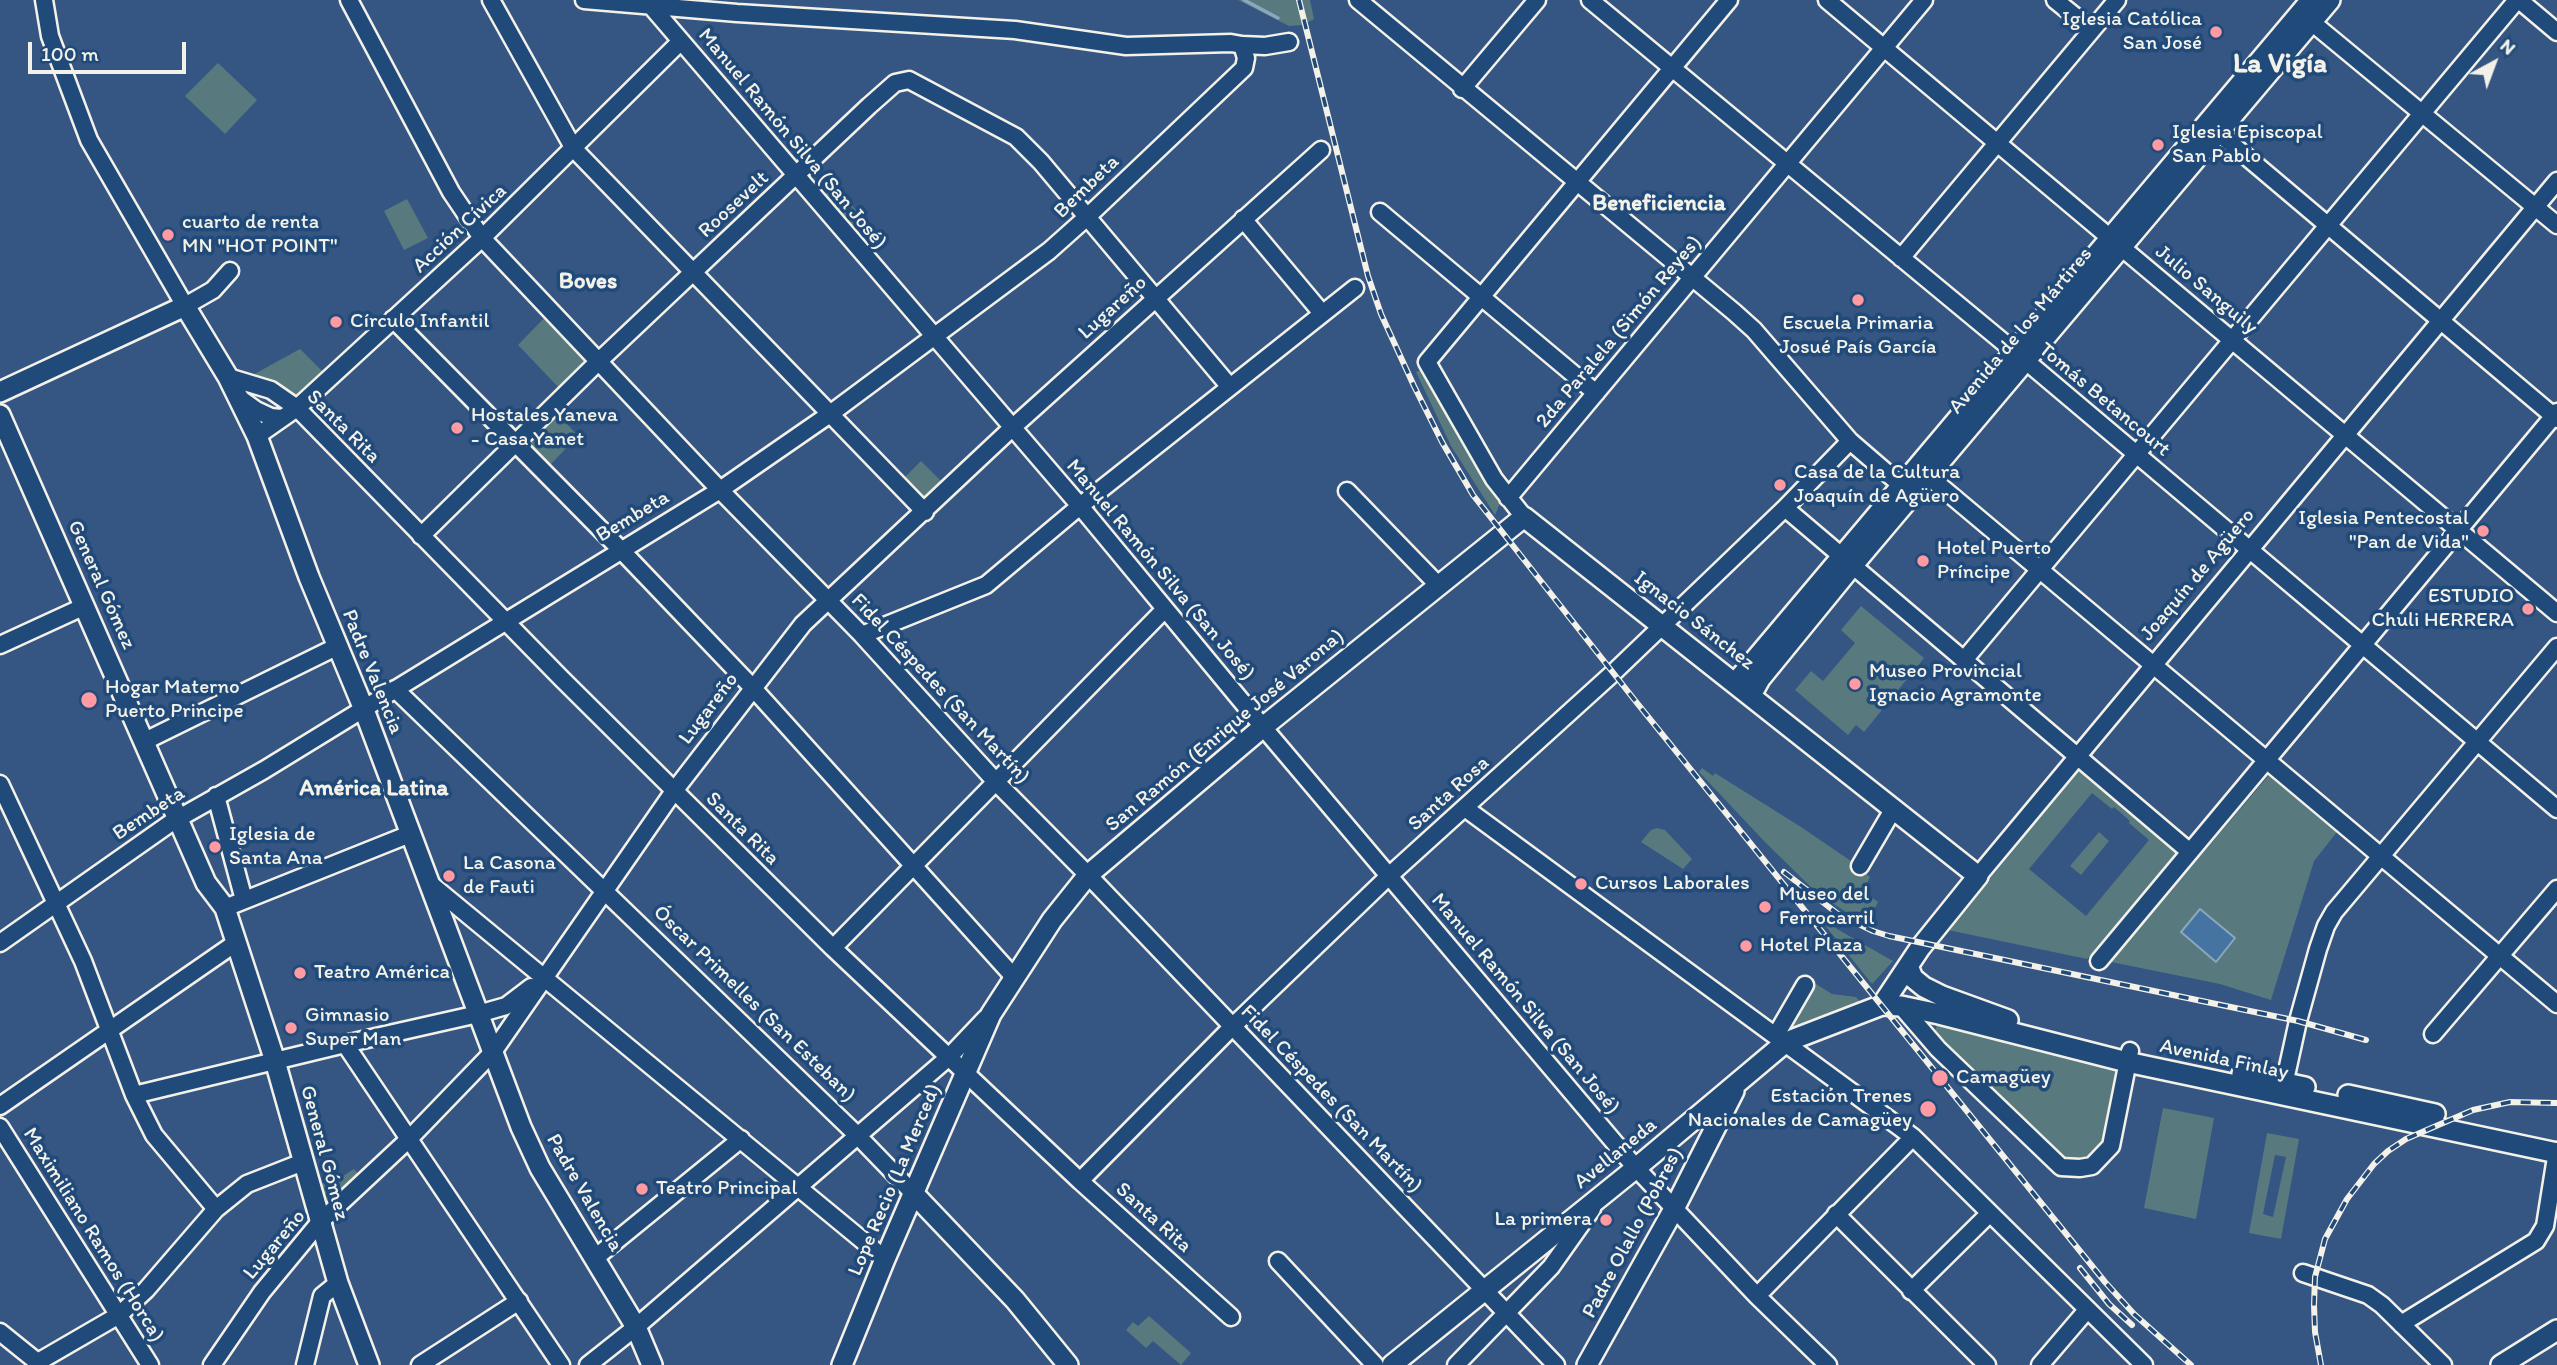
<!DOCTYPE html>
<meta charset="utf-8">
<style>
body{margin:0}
#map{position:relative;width:2557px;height:1365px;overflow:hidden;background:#355583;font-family:Itim,sans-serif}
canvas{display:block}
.north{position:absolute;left:2459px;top:28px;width:70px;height:70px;-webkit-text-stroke:5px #1f4a7a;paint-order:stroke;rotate:41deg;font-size:19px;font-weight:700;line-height:28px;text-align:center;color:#f4f1e8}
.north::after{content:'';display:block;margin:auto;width:24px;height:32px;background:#f4f1e8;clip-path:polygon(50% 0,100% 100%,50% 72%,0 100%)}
.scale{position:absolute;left:28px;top:42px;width:158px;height:32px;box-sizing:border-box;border:4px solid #f4f1e8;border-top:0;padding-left:9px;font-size:21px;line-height:24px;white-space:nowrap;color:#f4f1e8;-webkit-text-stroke:5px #1f4a7a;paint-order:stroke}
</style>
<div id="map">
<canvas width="2557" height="1365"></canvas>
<div class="north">N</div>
<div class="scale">100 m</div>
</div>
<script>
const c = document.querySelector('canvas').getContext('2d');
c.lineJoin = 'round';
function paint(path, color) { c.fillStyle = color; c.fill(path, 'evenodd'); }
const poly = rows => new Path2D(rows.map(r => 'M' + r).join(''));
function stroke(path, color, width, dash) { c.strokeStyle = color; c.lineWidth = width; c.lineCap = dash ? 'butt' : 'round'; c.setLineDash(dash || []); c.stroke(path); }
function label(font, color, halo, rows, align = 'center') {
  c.font = font + ' Itim,sans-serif'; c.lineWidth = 7; c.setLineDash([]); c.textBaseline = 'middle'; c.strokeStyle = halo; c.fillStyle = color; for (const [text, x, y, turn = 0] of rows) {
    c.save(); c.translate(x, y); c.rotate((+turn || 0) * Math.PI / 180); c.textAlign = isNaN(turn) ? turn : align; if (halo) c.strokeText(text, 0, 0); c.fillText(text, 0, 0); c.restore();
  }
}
paint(poly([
 [1238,0,1310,0,1314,19,1303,25,1289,26],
 [218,63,257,100,225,134,185,96],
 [835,186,863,218,852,228,825,194],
 [407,199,428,238,404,250,384,211],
 [548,314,592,360,561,390,518,345],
 [300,349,327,376,296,399,261,378,249,377],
 [1423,369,1458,433,1500,503,1495,515,1451,446,1416,372],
 [557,413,578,436,550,465,527,441],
 [921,461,943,483,925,501,903,479],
 [1861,606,1924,658,1864,732,1856,725,1848,735,1795,690,1811,671,1823,681,1855,643,1841,630],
 [1702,768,1713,776,1715,773,1801,827,1851,861,1870,877,1863,891,1878,902,1866,925,1817,893,1764,841,1699,772],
 [2080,769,2178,851,2087,959,1948,930],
 [2092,793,2112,809,2114,807,2130,821,2129,823,2149,840,2086,916,2029,869],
 [2269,775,2337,832,2314,861,2271,1000,2220,984,2111,962],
 [1657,828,1665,830,1692,859,1683,869,1641,842,1651,830],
 [2099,832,2109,841,2081,875,2070,866],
 [1820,919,1863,944,1893,961,1872,984],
 [1816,984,1832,994,1856,997,1861,1003,1789,1034],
 [1942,1023,2000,1039,2007,1044,2117,1072,2104,1142,2083,1160,2064,1158,1945,1048,1934,1034,1937,1025],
 [2163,1108,2214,1118,2196,1219,2144,1208],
 [2267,1133,2299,1139,2281,1239,2249,1233],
 [2275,1155,2286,1157,2273,1217,2263,1214],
 [354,1169,362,1178,325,1209,314,1186,343,1176],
 [1149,1316,1191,1353,1181,1365,1153,1341,1146,1348,1126,1330,1133,1322,1138,1326]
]), '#587a7f');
const water = poly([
 [2200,909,2235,938,2216,962,2181,932,2200,909]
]);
paint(water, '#4674a2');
stroke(water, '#8ca6be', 2);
stroke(poly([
 [1244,0,1278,18]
]), '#8ca6be', 3.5);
const minor = poly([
 [44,0,50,36,89,140,185,306,213,290,230,271],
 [349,0,451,192,482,238,720,490,862,635,997,783,1088,875,1556,1365],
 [491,0,574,149,925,512],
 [584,0,737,13,1015,30,1126,46,1231,43,1242,45,1265,46,1289,42],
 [1358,0,1734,312,1754,330,1850,441,1901,485],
 [1590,0,2026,361,2557,809],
 [1827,0,2557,613],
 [2055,0,2092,30],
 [2519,0,2557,32],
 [651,6,1080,506,1263,727,1636,1168,1757,1296,1828,1365],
 [2303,15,2557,225],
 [1462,89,1537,0],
 [2209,125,2557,419],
 [1380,212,1596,393],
 [1243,219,1321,312],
 [1901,258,2117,0],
 [393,319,620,549,752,687,1013,976],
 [228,377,271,390,297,408,561,678,833,948,1080,1181,1231,1317],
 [238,397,256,410,271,417,281,418],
 [257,436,297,408,482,238,681,41],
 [1921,470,2557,1004],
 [1347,491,1439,586],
 [1508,498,1924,0],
 [1785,508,2190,852],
 [1524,517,1494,479,1427,362,1729,0],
 [421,536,600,360,869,106,895,83,909,80,1016,137,1041,162,1230,387],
 [862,635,986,585,1080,506,1355,288],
 [0,645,85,606],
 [1964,660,2517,0],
 [395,689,856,1134,914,1194],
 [145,741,338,646],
 [0,784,83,961,134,1095,154,1135,216,1209],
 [216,796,244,900],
 [1465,808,1913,1137,2144,1365],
 [1860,866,1894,808],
 [1978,876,2557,181],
 [428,882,885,1259],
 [225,908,410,834],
 [0,943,172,822,264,770,720,490,830,414,1049,251,1086,218,1244,68,1246,58,1242,45],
 [833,948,1165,609],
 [2099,961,2557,412],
 [1901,1006,1938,1049,2061,1167,2080,1168,2092,1166,2111,1146,2130,1051],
 [2433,1034,2557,889],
 [1776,1035,1805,985],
 [345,1044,561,1365],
 [2282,1094,2298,1021,2318,949,2326,926,2334,912,2557,647],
 [134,1095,345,1044,478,1014,506,1006,531,987],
 [0,1106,237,942],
 [0,1127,150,1365],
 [1080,1181,1232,1027,1390,875,1613,673,1785,508,1850,441],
 [1836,1214,1987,1365],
 [595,1258,741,1139],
 [1278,1261,1375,1365],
 [2303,1273,2368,1295,2382,1305,2443,1365],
 [1911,1291,1990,1213],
 [1757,1296,1913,1137],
 [2401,1324,2536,1241,2545,1226,2557,1151],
 [0,1332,41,1365],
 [38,1362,119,1315,146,1290,216,1209,247,1184,303,1162],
 [212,1365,262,1292,319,1223,409,1139,493,1052,674,791,803,624,1013,427,1321,150],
 [305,1365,322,1296,338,1283],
 [420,1365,519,1301],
 [588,1365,636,1327,949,1057,986,1018],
 [1456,1365,1551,1267,1592,1209],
 [2040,1365,2087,1310]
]);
const major = poly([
 [0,392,185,306,228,377,257,436,309,577,363,707,521,1127,540,1168,636,1327,652,1365],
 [0,415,206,883,225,908,275,1061,338,1283,369,1365],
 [1736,682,2311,0],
 [1751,695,1760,679,1853,565,2330,0],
 [1908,966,1913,978,1924,987,1942,996,2008,1020],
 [2242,1074,2305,1087],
 [2348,1095,2435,1114],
 [914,1194,1015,1300,1068,1365],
 [842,1365,885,1259,991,1014,1052,920,1088,875,1263,727,1524,517,1978,876,1920,948,1882,1005],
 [1392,1365,1636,1168,1786,1042,1882,1005,1901,1006,1939,1014,2127,1062,2557,1153],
 [1587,1365,1674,1209,1734,1091],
 [2501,1365,2557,1330]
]);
stroke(minor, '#f4f1e8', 21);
stroke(major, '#f4f1e8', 24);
stroke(minor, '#1f4a7a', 16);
stroke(major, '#1f4a7a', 19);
const rail = poly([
 [1299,0,1368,276,1381,314,1414,386,1442,442,1473,495,1637,703,2105,1282,2134,1314,2191,1365],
 [1784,872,1838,914,1873,931,1889,936,2298,1021,2366,1040],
 [2080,1268,2109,1304,2132,1325],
 [2321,1365,2315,1332,2314,1305,2315,1277,2325,1239,2347,1199,2374,1164,2388,1151,2406,1139,2473,1110,2510,1102,2557,1103]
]);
stroke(rail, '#f4f1e8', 6);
stroke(rail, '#1f4a7a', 3.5, [10]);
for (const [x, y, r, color] of [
 [2216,32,7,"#ff9aa2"],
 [2158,145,7,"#ff9aa2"],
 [168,235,7,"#ff9aa2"],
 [1858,300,7,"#ff9aa2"],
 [336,322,7,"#ff9aa2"],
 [457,428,7,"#ff9aa2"],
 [1780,485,7,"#ff9aa2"],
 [2483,531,7,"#ff9aa2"],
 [1923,561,7,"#ff9aa2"],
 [2528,609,7,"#ff9aa2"],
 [1855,684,7,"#ff9aa2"],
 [89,700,9,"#ff9aa2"],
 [215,847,7,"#ff9aa2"],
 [449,876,7,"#ff9aa2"],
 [1581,884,7,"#ff9aa2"],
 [1765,907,7,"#ff9aa2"],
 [1746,946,7,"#ff9aa2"],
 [300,973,7,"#ff9aa2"],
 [291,1028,7,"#ff9aa2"],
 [1940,1078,9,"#ff9aa2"],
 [1928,1109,9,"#ff9aa2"],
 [642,1189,7,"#ff9aa2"],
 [1606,1220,7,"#ff9aa2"]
]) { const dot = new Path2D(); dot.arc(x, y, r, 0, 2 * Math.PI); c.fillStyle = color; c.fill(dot); stroke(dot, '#1f4a7a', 2.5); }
label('21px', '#f4f1e8', '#1f4a7a', [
 ["Iglesia Católica",2202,20,"right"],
 ["San José",2202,44,"right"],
 ["Iglesia Episcopal",2172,133],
 ["San Pablo",2172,157],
 ["cuarto de renta",182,223],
 ["MN \"HOT POINT\"",182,247],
 ["Círculo Infantil",350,322],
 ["Escuela Primaria",1858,324,"center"],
 ["Josué País García",1858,348,"center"],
 ["Hostales Yaneva",471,416],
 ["- Casa Yanet",471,440],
 ["Casa de la Cultura",1794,473],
 ["Joaquín de Agüero",1794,497],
 ["Iglesia Pentecostal",2469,519,"right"],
 ["\"Pan de Vida\"",2469,543,"right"],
 ["Hotel Puerto",1937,549],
 ["Príncipe",1937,573],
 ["ESTUDIO",2514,597,"right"],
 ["Chuli HERRERA",2514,621,"right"],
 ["Museo Provincial",1869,672],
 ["Ignacio Agramonte",1869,696],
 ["Hogar Materno",105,688],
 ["Puerto Principe",105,712],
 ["Iglesia de",229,835],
 ["Santa Ana",229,859],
 ["La Casona",463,864],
 ["de Fauti",463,888],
 ["Cursos Laborales",1595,884],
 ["Museo del",1779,895],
 ["Ferrocarril",1779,919],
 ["Hotel Plaza",1760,946],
 ["Teatro América",314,973],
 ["Gimnasio",305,1016],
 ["Super Man",305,1040],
 ["Camagüey",1956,1078],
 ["Estación Trenes",1912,1097,"right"],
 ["Nacionales de Camagüey",1912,1121,"right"],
 ["Teatro Principal",656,1189],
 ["La primera",1592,1220,"right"]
], 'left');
label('21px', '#f4f1e8', '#1f4a7a', [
 ["Manuel Ramón Silva (San José)",792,139,50],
 ["Bembeta",1087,187,-44],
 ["Roosevelt",734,205,-43],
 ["Acción Cívica",460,229,-43],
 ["Julio Sanguily",2206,290,40],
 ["Lugareño",1113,308,-42],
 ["Avenida de los Mártires",2021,331,-50],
 ["2da Paralela (Simón Reyes)",1619,332,-50],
 ["Tomás Betancourt",2104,400,40],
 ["Santa Rita",343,427,45],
 ["Bembeta",633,517,-31],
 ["Manuel Ramón Silva (San José)",1160,570,50],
 ["Joaquín de Agüero",2198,575,-50],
 ["General Gómez",101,585,66],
 ["Ignacio Sánchez",1694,621,38],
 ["Padre Valencia",372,672,68],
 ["Fidel Céspedes (San Martín)",940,689,47],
 ["Lugareño",709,709,-53],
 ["San Ramón (Enrique José Varona)",1225,731,-40],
 ["Santa Rosa",1449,794,-42],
 ["Bembeta",149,814,-33],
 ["Santa Rita",742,829,45],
 ["Óscar Primelles (San Esteban)",754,1004,44],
 ["Manuel Ramón Silva (San José)",1525,1004,50],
 ["Avenida Finlay",2224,1060,12],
 ["Fidel Céspedes (San Martín)",1331,1099,46],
 ["General Gómez",324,1153,75],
 ["Avellaneda",1616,1154,-39],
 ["Lope Recio (La Merced)",895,1180,-67],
 ["Padre Valencia",584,1193,60],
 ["Santa Rita",1153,1218,42],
 ["Padre Olallo (Pobres)",1633,1233,-62],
 ["Maximiliano Ramos (Horca)",93,1235,58],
 ["Lugareño",275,1245,-50]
]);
label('bold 23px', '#f4f1e8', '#1f4a7a', [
 ["Beneficiencia",1659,204],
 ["Boves",588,282],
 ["América Latina",374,789]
]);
label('bold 28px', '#f4f1e8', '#1f4a7a', [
 ["La Vigía",2280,65]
]);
</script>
